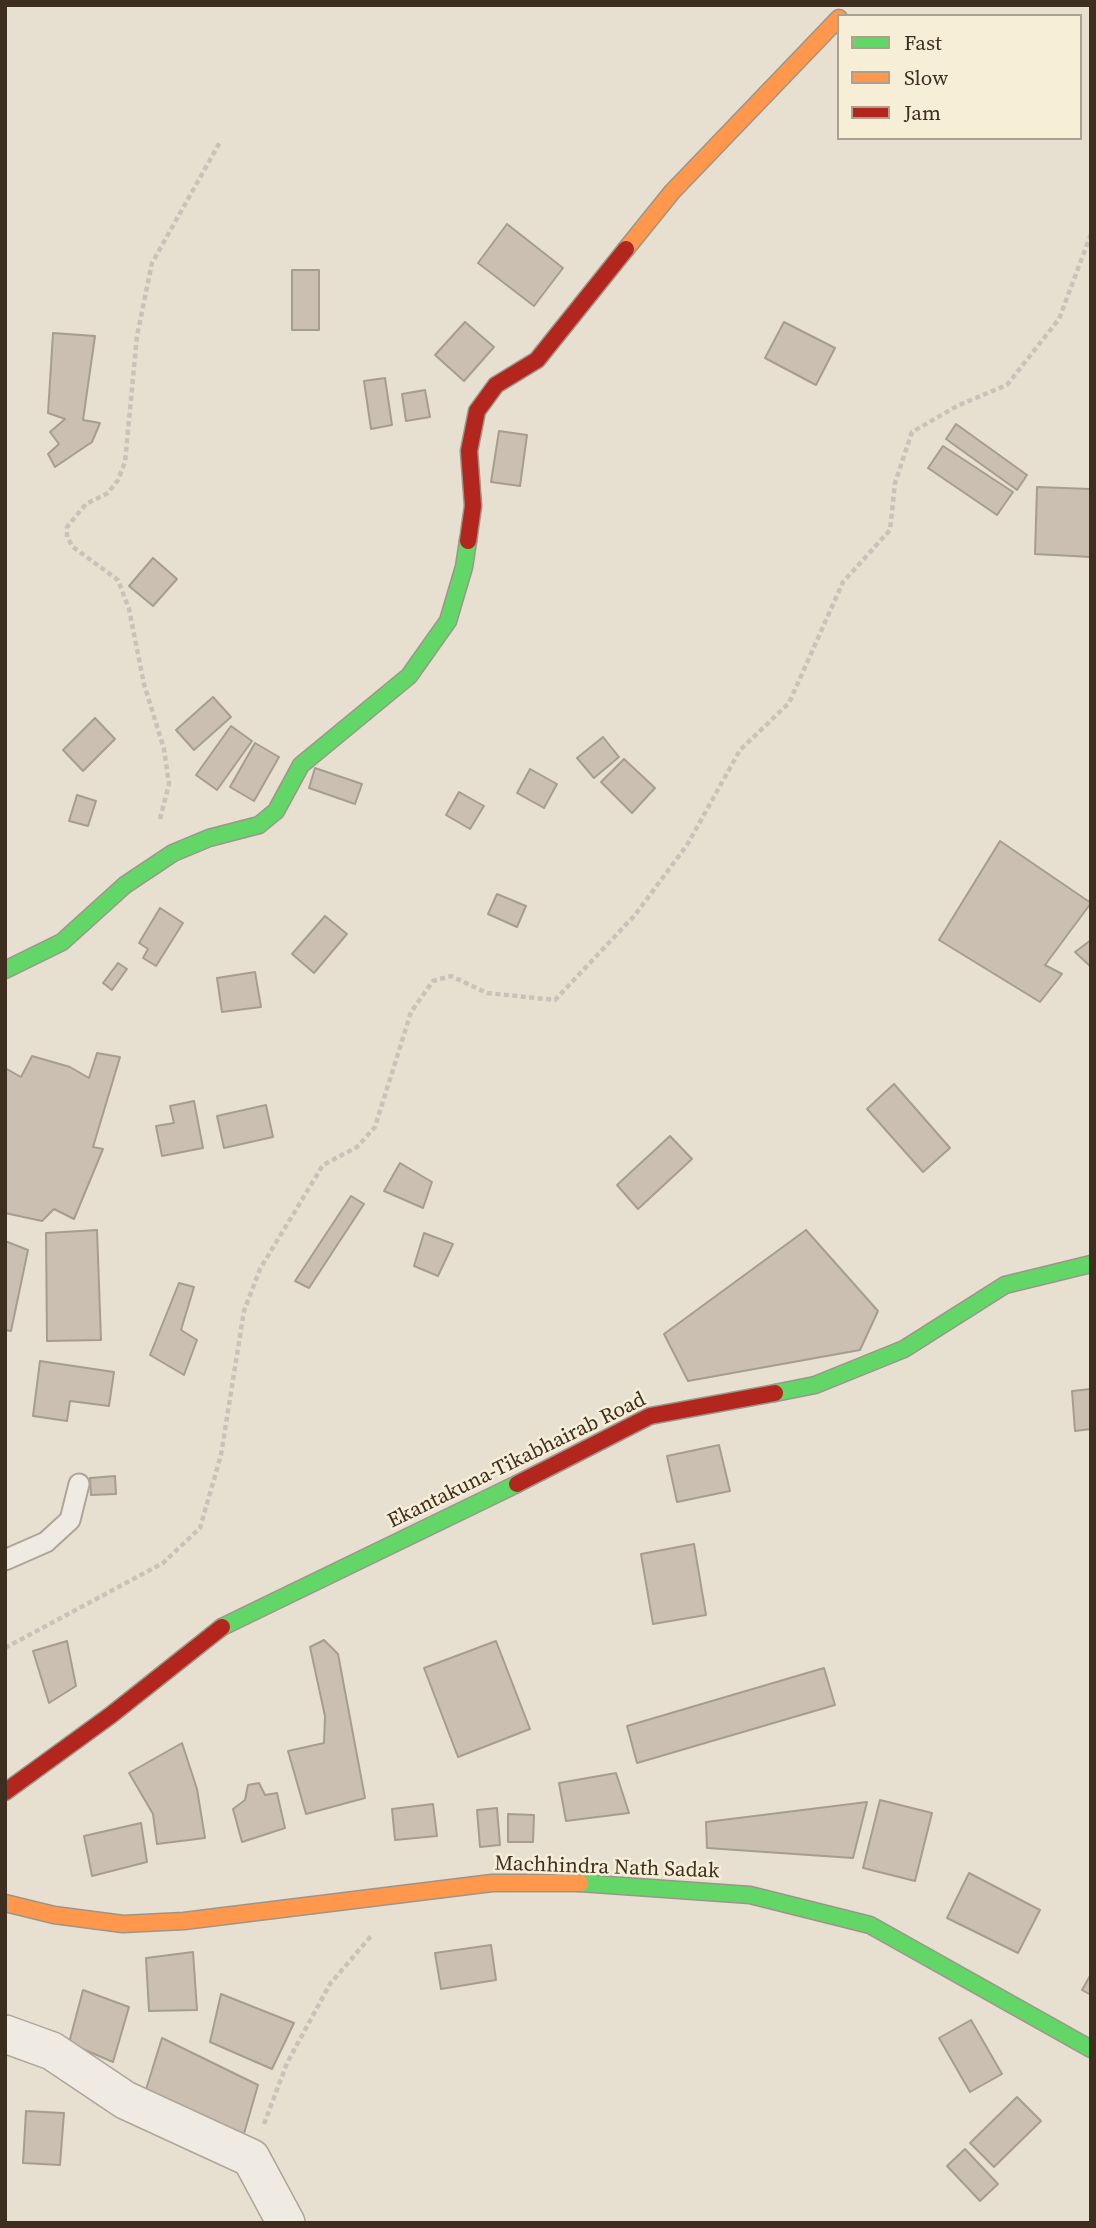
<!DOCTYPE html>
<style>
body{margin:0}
#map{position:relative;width:1096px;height:2228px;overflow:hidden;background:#e7e0d1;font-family:"Source Serif 4",serif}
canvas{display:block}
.frame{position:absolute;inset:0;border:7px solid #3d2e20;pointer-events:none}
.legend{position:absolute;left:837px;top:14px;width:245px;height:126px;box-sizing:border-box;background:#f7eed8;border:2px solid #ada18e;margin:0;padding:9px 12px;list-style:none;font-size:21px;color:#3d2e20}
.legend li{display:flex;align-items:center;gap:14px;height:35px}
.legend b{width:35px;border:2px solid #ada18e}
</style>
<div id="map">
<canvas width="1096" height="2228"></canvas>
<div class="frame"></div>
<ul class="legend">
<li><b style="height:9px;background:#63d668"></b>Fast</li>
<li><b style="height:9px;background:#ff974d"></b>Slow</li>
<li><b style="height:9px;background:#b3261e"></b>Jam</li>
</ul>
</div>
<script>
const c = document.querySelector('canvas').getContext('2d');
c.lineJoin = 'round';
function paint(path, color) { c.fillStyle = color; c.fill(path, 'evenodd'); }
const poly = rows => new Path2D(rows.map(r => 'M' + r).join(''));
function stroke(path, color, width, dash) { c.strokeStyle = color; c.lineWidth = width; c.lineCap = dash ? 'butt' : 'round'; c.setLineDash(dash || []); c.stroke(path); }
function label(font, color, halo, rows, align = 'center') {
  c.font = font + ' "Source Serif 4",serif'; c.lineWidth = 5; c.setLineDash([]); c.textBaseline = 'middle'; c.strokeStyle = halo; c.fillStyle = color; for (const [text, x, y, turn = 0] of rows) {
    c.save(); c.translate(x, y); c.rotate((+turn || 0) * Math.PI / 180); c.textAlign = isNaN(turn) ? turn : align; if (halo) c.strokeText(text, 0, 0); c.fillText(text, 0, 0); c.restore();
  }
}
const building = poly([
 [507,224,563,268,534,306,478,263,507,224],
 [292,270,319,270,319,330,292,330,292,270],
 [465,322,494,347,464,381,435,355,465,322],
 [784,322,835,348,816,385,765,358,784,322],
 [53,333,95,336,83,420,100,423,92,442,55,467,48,454,59,444,50,432,65,419,48,413,53,333],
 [385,378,392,425,371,429,364,381,385,378],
 [425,390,430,417,406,421,402,394,425,390],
 [956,424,1027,475,1017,490,946,439,956,424],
 [499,431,527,435,520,486,491,482,499,431],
 [943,446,1013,492,997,515,928,468,943,446],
 [1037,487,1091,489,1091,557,1035,554,1037,487],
 [153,558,177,579,153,606,129,586,153,558],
 [213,697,231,717,194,750,176,730,213,697],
 [95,718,115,739,83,771,63,750,95,718],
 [231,726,252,741,217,790,196,775,231,726],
 [603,737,619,757,594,778,577,758,603,737],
 [255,743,279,757,254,801,230,787,255,743],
 [624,759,655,788,632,813,601,782,624,759],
 [315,768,362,784,355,804,309,788,315,768],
 [530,769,557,784,544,808,517,793,530,769],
 [459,792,484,806,470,829,446,815,459,792],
 [77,795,96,801,88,826,69,821,77,795],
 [1000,841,1091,903,1045,965,1062,974,1040,1002,939,940,1000,841],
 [497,894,526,906,517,927,488,914,497,894],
 [160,908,183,923,156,966,143,958,148,949,139,943,160,908],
 [325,916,347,934,314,973,292,954,325,916],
 [1091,940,1091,967,1075,952,1091,940],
 [118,963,127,969,112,990,103,983,118,963],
 [255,972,261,1007,222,1012,217,978,255,972],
 [97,1053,120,1057,93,1147,103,1149,74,1219,54,1209,42,1221,5,1213,5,1068,21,1077,32,1056,70,1067,89,1078,97,1053],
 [894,1084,950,1148,923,1172,867,1109,894,1084],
 [194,1101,203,1148,162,1156,156,1126,174,1123,170,1106,194,1101],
 [266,1105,273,1137,224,1148,217,1116,266,1105],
 [670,1136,692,1159,638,1209,617,1185,670,1136],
 [400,1163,432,1182,423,1208,384,1191,400,1163],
 [351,1196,364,1204,309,1288,295,1281,351,1196],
 [97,1230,101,1340,47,1341,46,1233,97,1230],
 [806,1230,878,1311,860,1350,688,1381,664,1334,806,1230],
 [424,1233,453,1244,438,1276,414,1266,424,1233],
 [5,1241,28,1250,11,1331,5,1330,5,1241],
 [179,1283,194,1287,181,1330,197,1340,184,1375,150,1355,179,1283],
 [40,1361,114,1372,109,1406,70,1401,67,1421,33,1416,40,1361],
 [1091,1389,1091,1429,1075,1431,1072,1391,1091,1389],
 [719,1445,730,1491,677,1502,667,1456,719,1445],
 [115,1476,116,1494,91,1495,90,1478,115,1476],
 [694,1544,706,1615,653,1624,641,1554,694,1544],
 [324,1640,338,1654,365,1798,306,1814,288,1751,324,1743,325,1716,310,1647,324,1640],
 [67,1641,76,1686,49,1703,33,1651,67,1641],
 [496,1641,530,1729,458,1757,424,1668,496,1641],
 [824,1668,835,1705,637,1763,627,1726,824,1668],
 [182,1743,197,1789,205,1838,157,1844,153,1814,129,1773,182,1743],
 [616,1773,629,1813,566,1821,559,1783,616,1773],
 [259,1783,265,1795,277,1793,285,1828,242,1842,233,1809,245,1800,248,1785,259,1783],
 [880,1800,932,1813,915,1881,863,1868,880,1800],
 [867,1802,853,1858,707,1848,706,1822,867,1802],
 [433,1804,437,1836,395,1840,392,1809,433,1804],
 [497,1808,500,1845,480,1847,477,1810,497,1808],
 [508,1814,534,1815,533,1842,508,1842,508,1814],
 [141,1823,147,1862,92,1876,84,1836,141,1823],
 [969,1873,1040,1910,1018,1953,947,1918,969,1873],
 [491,1945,496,1980,441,1989,435,1953,491,1945],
 [193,1952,197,2010,149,2011,146,1958,193,1952],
 [1091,1974,1091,1995,1082,1990,1091,1974],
 [83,1990,129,2007,113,2062,69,2043,83,1990],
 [221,1994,294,2023,272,2069,210,2042,221,1994],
 [971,2020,1002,2074,970,2092,939,2038,971,2020],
 [162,2038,258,2085,243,2137,144,2096,162,2038],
 [1017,2097,1041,2121,994,2167,970,2143,1017,2097],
 [26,2111,64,2113,60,2165,23,2163,26,2111],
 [965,2149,998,2184,980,2201,947,2166,965,2149]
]);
paint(building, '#cbbfb2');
stroke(building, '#a89c90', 2);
const lane = poly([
 [5,1560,46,1542,70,1520,79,1484]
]);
const street = poly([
 [5,2034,52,2051,125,2100,251,2158,286,2223]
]);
const fast = poly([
 [5,970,62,942,125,885,173,853,209,838,259,825,276,811,301,765,409,676,448,621,464,567,468,541],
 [775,1393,815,1385,904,1349,1005,1285,1091,1264],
 [222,1627,517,1484],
 [580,1883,750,1895,870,1925,1091,2049]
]);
const slow = poly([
 [626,249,672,192,839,18],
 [5,1903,54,1915,123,1924,184,1921,492,1883,580,1883]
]);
const jam = poly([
 [468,541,473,506,469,451,477,411,496,385,537,360,626,249],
 [517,1484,650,1416,775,1393],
 [5,1792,111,1715,222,1627]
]);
stroke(lane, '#ada599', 23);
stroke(street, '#ada599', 40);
stroke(fast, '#9c958a', 19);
stroke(slow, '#9c958a', 19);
stroke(jam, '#9c958a', 19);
stroke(poly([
 [160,819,169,784,164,749,144,684,129,609,118,580,73,547,67,537,67,527,86,504,108,493,118,480,125,462,137,336,152,263,220,142],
 [5,1648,163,1563,200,1528,221,1455,244,1311,260,1269,323,1165,357,1147,375,1127,411,1012,433,981,451,976,487,993,555,1000,635,915,687,845,740,750,789,703,843,582,890,530,895,483,912,432,959,405,1007,385,1059,319,1091,234],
 [264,2124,287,2063,330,1984,371,1936]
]), '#c8c2b9', 4.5, [5, 3.5]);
stroke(lane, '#efebe3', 19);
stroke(street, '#efebe3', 37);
stroke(fast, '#63d668', 16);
stroke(slow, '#ff974d', 16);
stroke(jam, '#b3261e', 16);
label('21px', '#3d2e20', '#f7eed8', [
 ["Ekantakuna-Tikabhairab Road",517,1461,-26],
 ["Machhindra Nath Sadak",607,1868,2]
]);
</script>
